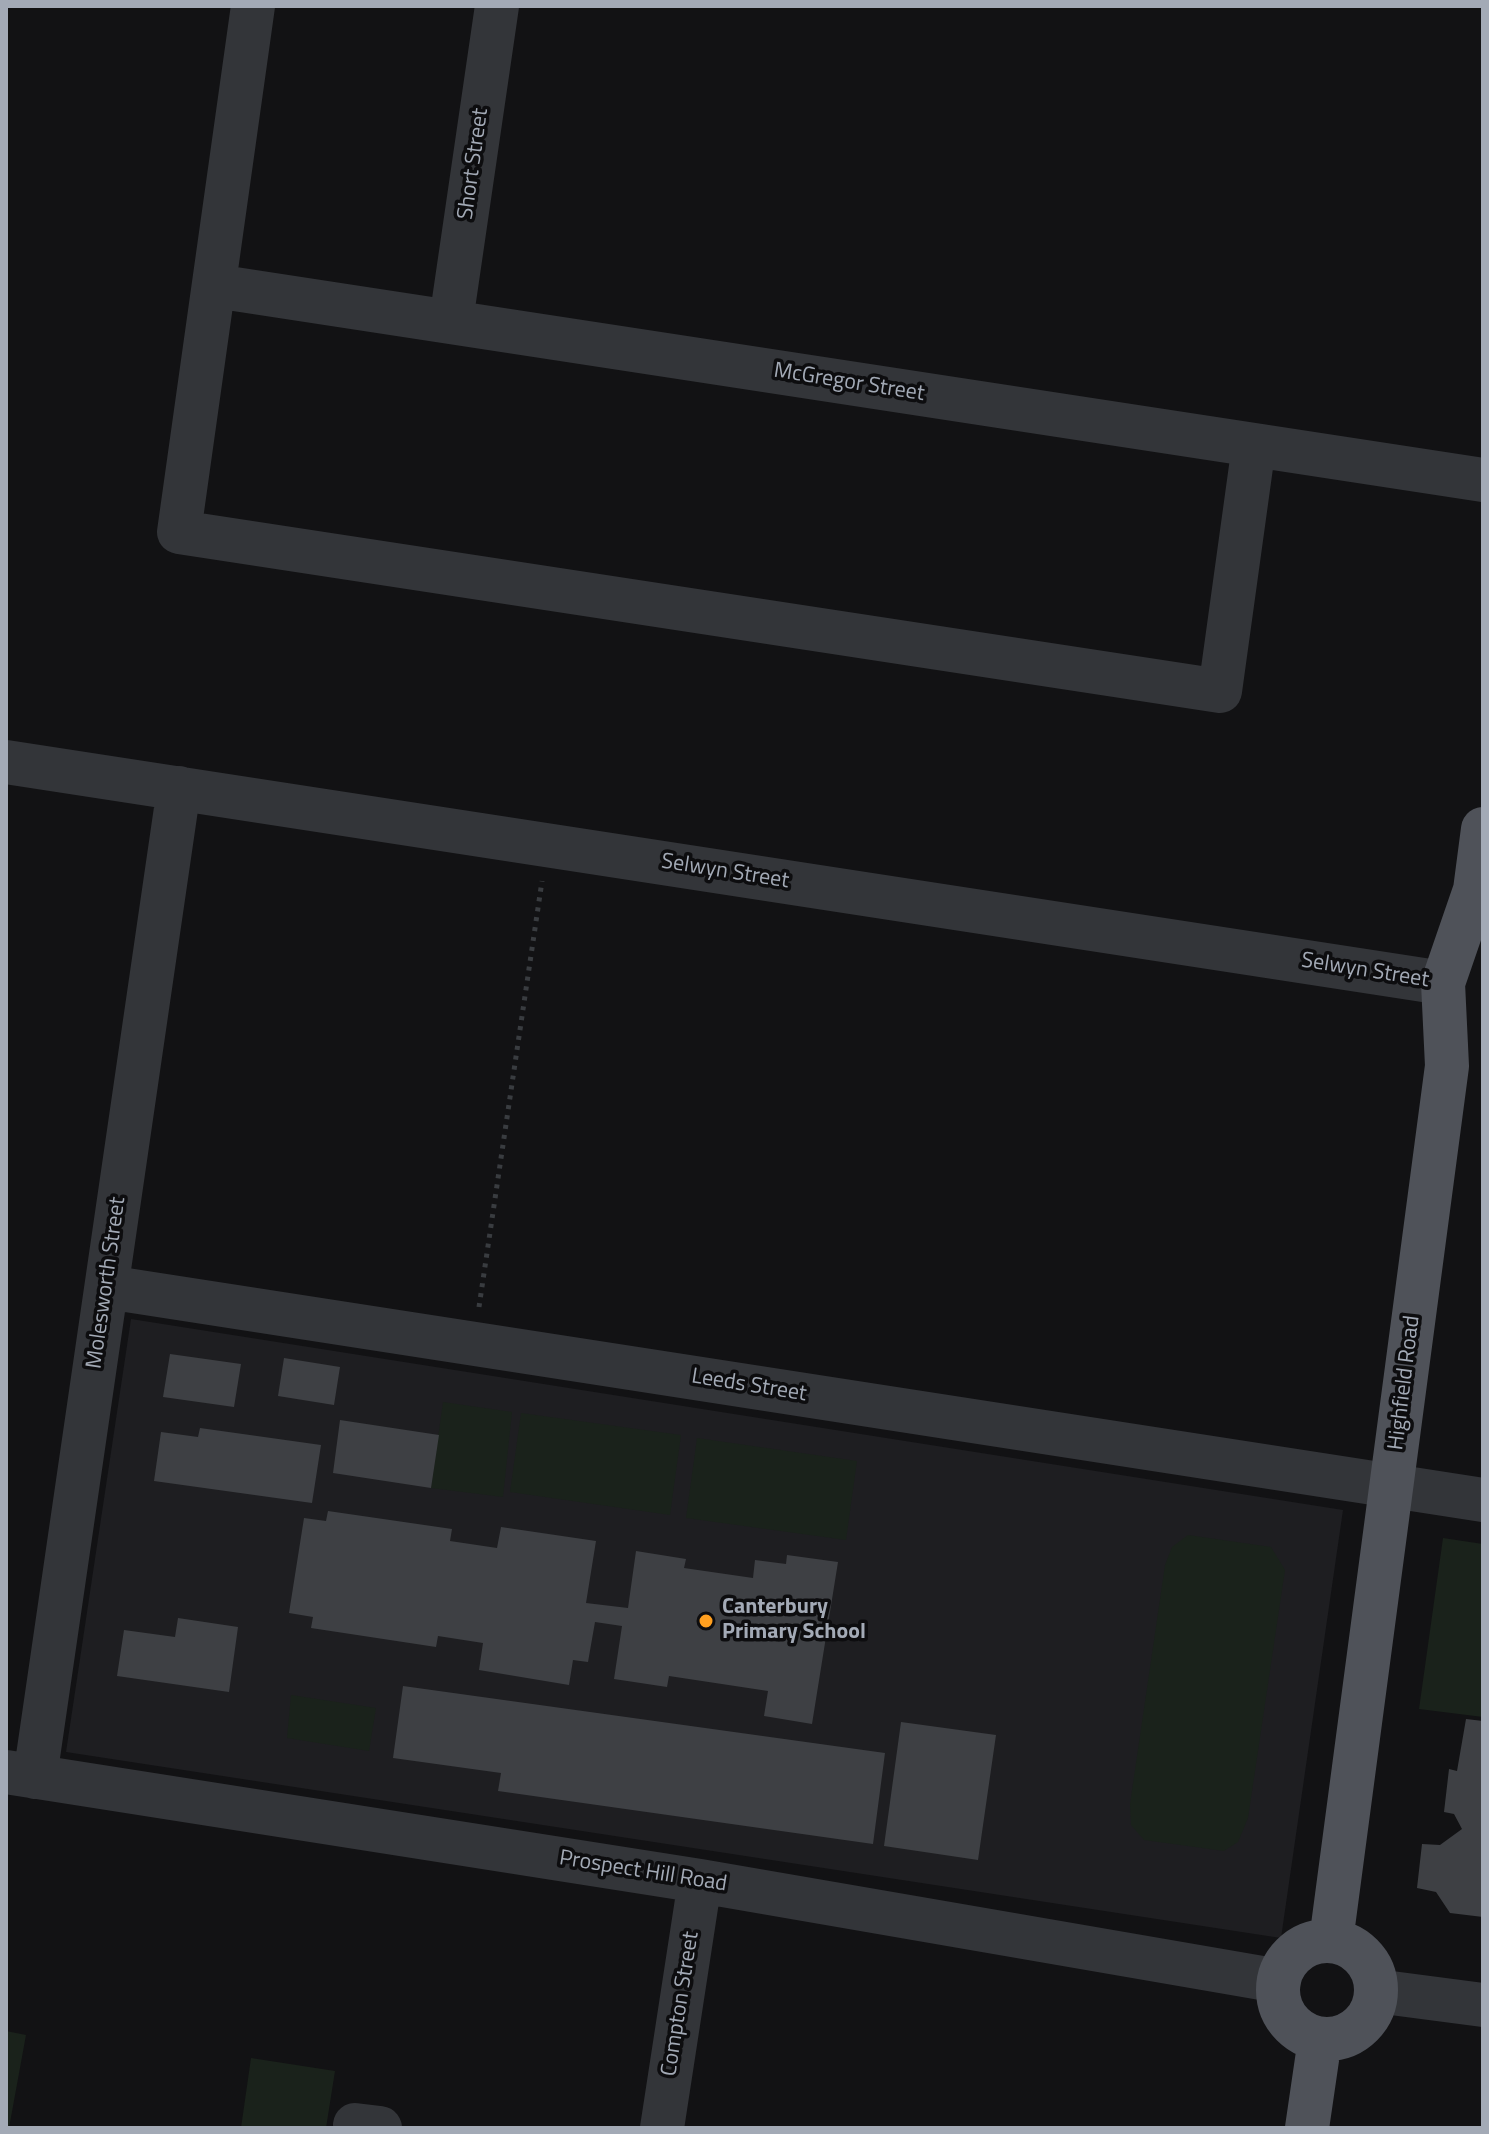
<!DOCTYPE html>
<style>
body{margin:0}
#map{position:relative;width:1489px;height:2134px;overflow:hidden;background:#121214;font-family:"Titillium Web",sans-serif}
canvas{display:block}
.frame{position:absolute;inset:0;border:8px solid #a3aab6;pointer-events:none}
</style>
<div id="map">
<canvas width="1489" height="2134"></canvas>
<div class="frame"></div>
</div>
<script>
const c = document.querySelector('canvas').getContext('2d');
c.lineJoin = 'round';
function paint(path, color) { c.fillStyle = color; c.fill(path, 'evenodd'); }
const poly = rows => new Path2D(rows.map(r => 'M' + r).join(''));
function stroke(path, color, width, dash) { c.strokeStyle = color; c.lineWidth = width; c.lineCap = dash ? 'butt' : 'round'; c.setLineDash(dash || []); c.stroke(path); }
function label(font, color, halo, rows, align = 'center') {
  c.font = font + ' "Titillium Web",sans-serif'; c.lineWidth = 7; c.setLineDash([]); c.textBaseline = 'middle'; c.strokeStyle = halo; c.fillStyle = color; for (const [text, x, y, turn = 0] of rows) {
    c.save(); c.translate(x, y); c.rotate((+turn || 0) * Math.PI / 180); c.textAlign = isNaN(turn) ? turn : align; if (halo) c.strokeText(text, 0, 0); c.fillText(text, 0, 0); c.restore();
  }
}
paint(poly([
 [131,1319,1343,1510,1281,1938,66,1752]
]), '#1e1e21');
paint(poly([
 [443,1402,512,1412,503,1497,431,1488],
 [521,1413,681,1435,670,1515,510,1492],
 [697,1438,857,1461,846,1540,686,1518],
 [1188,1535,1271,1547,1285,1570,1248,1818,1238,1842,1224,1851,1144,1840,1131,1825,1130,1804,1165,1565,1172,1547],
 [1443,1538,1483,1544,1483,1717,1419,1709],
 [291,1695,376,1708,369,1751,287,1738],
 [6,2031,26,2035,9,2128,6,2128],
 [251,2058,335,2071,326,2128,241,2128]
]), '#1a221b');
paint(poly([
 [170,1354,241,1364,234,1407,163,1397],
 [284,1358,340,1367,334,1405,278,1396],
 [340,1420,439,1435,431,1488,333,1473],
 [200,1428,321,1445,312,1503,154,1481,161,1432,198,1437],
 [328,1511,452,1529,450,1541,497,1548,501,1527,596,1541,586,1603,628,1608,636,1551,686,1559,684,1568,753,1578,755,1560,786,1564,787,1555,838,1562,812,1724,764,1716,768,1691,669,1676,667,1687,614,1679,622,1626,595,1622,588,1662,573,1660,569,1685,479,1670,483,1643,438,1636,436,1647,311,1628,313,1617,289,1613,304,1518,326,1521],
 [178,1618,238,1627,229,1692,117,1676,124,1630,175,1637],
 [403,1686,885,1753,873,1844,498,1791,501,1773,393,1758],
 [1466,1719,1483,1721,1483,1917,1450,1913,1436,1892,1417,1888,1422,1844,1440,1845,1462,1829,1454,1814,1444,1812,1449,1769,1457,1771],
 [901,1722,996,1735,978,1860,884,1846]
]), '#3e4044');
stroke(poly([
 [479,1307,542,881]
]), '#393c40', 5, [4, 6]);
stroke(poly([
 [253,6,179,532,1220,691,1254,445],
 [215,286,1483,480],
 [451,321,497,6],
 [6,762,1443,983],
 [107,1287,1483,1500],
 [6,1772,700,1881,1279,1981],
 [35,1777,179,788],
 [1376,1991,1483,2005],
 [355,2125,380,2128],
 [662,2128,700,1881]
]), '#333539', 44);
stroke(poly([
 [1331,1941,1447,1066,1443,983,1475,890,1483,829],
 '1278 1990a49 49 0 1 1 98 0a49 49 0 1 1-98 0Z',
 [1307,2128,1320,2039]
]), '#4f5259', 44);
for (const [x, y, r, color] of [
 [706,1621,8,"#ff9f1f"]
]) { const dot = new Path2D(); dot.arc(x, y, r, 0, 2 * Math.PI); c.fillStyle = color; c.fill(dot); stroke(dot, '#0d0d0f', 3); }
label('22px', '#a3aab6', '#0d0d0f', [
 ["Short Street",474,164,-82],
 ["McGregor Street",849,383,9],
 ["Selwyn Street",725,872,9],
 ["Selwyn Street",1365,971,9],
 ["Molesworth Street",107,1283,-82],
 ["Highfield Road",1405,1383,-83],
 ["Leeds Street",749,1386,9],
 ["Prospect Hill Road",643,1872,9],
 ["Compton Street",681,2004,-81]
]);
label('bold 22px', '#a3aab6', '#0d0d0f', [
 ["Canterbury",722,1608],
 ["Primary School",722,1633]
], 'left');
</script>
